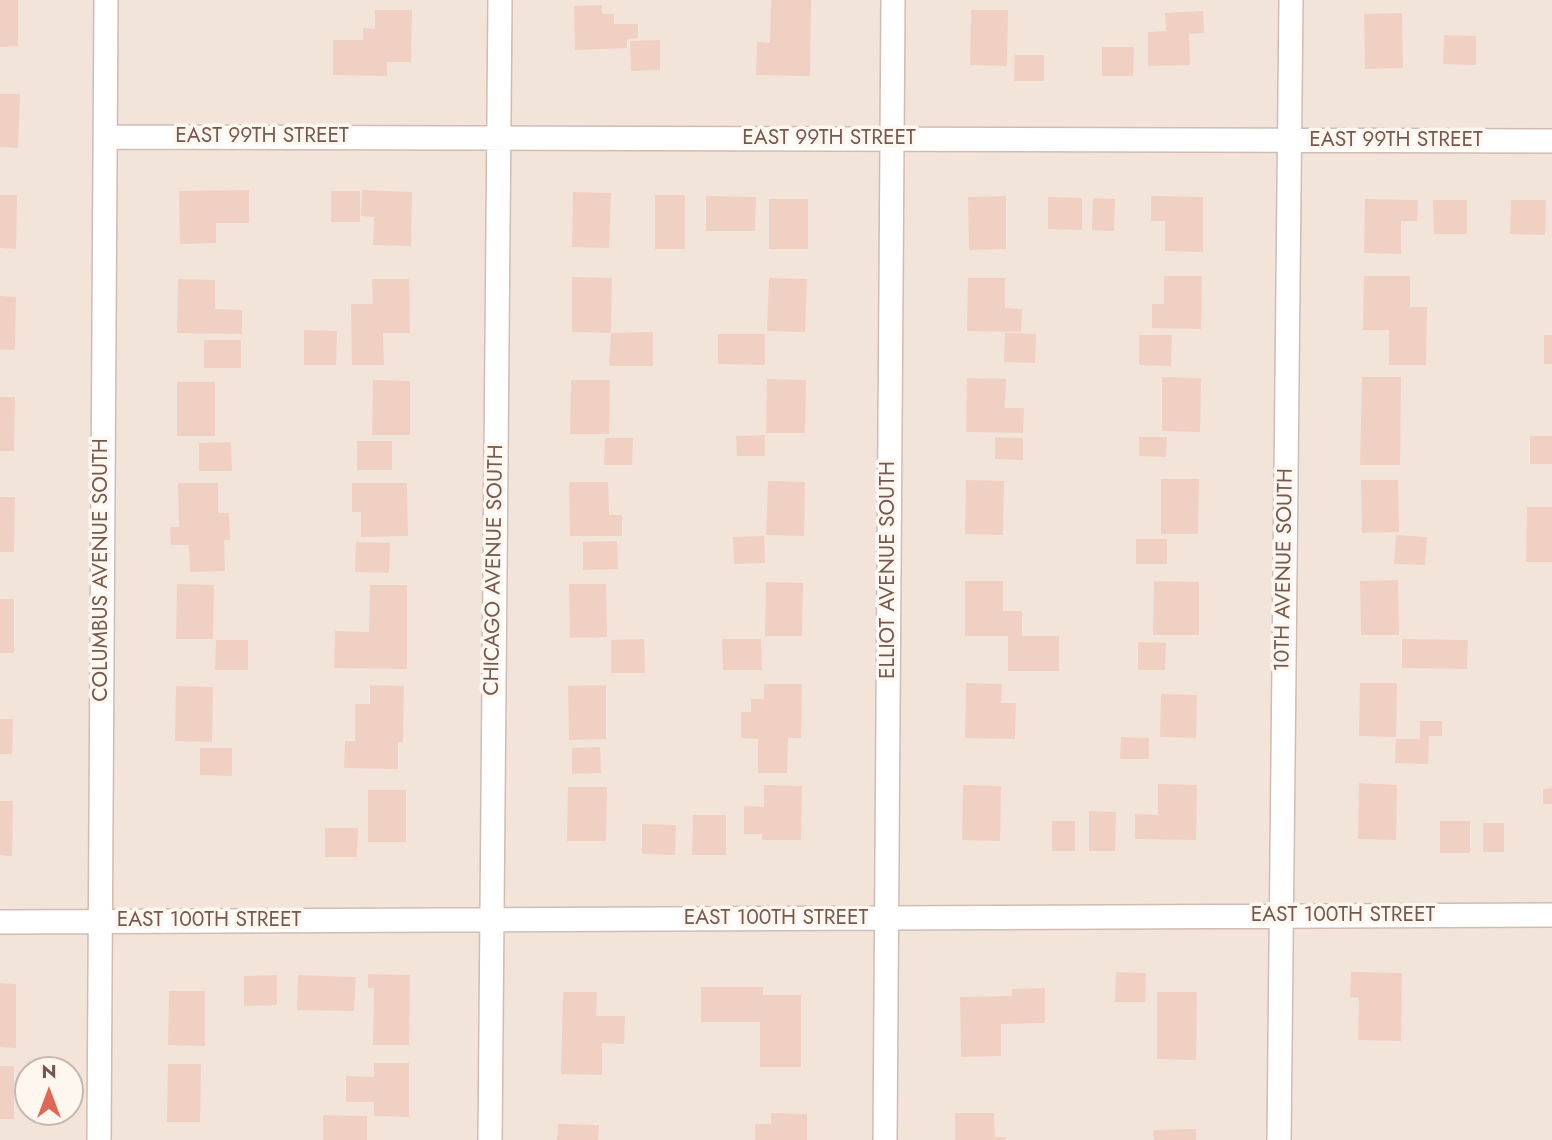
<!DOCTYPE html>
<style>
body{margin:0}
#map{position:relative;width:1552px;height:1140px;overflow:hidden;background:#fcf3ea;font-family:Jost,sans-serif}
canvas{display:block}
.north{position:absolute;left:14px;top:1056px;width:70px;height:70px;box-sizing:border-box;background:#fef7f0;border:2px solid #c8b7af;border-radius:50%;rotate:0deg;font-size:19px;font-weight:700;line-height:28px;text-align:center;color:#76584e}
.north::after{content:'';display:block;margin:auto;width:24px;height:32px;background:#df6756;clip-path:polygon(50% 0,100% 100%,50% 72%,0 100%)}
</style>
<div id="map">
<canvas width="1552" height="1140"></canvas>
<div class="north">N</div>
</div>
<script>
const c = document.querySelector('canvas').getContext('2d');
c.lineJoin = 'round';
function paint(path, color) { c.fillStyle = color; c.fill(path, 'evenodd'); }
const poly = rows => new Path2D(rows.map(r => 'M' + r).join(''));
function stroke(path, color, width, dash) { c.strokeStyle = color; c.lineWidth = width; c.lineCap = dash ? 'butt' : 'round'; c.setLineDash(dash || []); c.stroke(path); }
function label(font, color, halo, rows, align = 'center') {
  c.font = font + ' Jost,sans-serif'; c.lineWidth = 7; c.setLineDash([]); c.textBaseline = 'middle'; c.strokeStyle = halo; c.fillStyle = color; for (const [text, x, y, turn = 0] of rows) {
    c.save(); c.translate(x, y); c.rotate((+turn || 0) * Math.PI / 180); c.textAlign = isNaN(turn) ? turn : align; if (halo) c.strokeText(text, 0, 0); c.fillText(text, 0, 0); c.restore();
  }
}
paint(poly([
 [0,0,1552,0,1552,1140,0,1140],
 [28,1070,70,1070,70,1112,28,1112]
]), '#f3e4d9');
paint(poly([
 [0,0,18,0,18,46,0,47],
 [771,0,811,0,810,76,756,75,757,42,770,43],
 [602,5,602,14,614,14,614,24,638,24,638,38,627,39,627,48,575,50,574,6],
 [375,10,412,10,411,62,387,62,387,76,333,75,333,40,363,40,363,28,375,29],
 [971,10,1008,10,1007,66,970,65],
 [1203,11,1204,33,1189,34,1190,65,1148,66,1148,32,1166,31,1165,13],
 [1402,13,1403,68,1365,69,1364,14],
 [1444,35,1476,36,1476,65,1443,64],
 [660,40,660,70,631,71,630,41],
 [1102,47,1134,47,1133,76,1102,76],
 [1015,55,1044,55,1044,81,1014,81],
 [0,94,20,94,18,148,0,147],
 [249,190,249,223,216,223,216,243,180,244,179,191],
 [362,190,412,192,411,246,373,245,374,217,361,216],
 [331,191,360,191,360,222,331,222],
 [573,192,611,193,609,248,572,247],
 [0,195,17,195,16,249,0,248],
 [655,195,685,195,685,249,655,249],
 [706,196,756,197,755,231,706,231],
 [1006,196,1006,249,969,250,968,197],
 [1151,196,1203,197,1203,252,1165,251,1165,221,1151,221],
 [1048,197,1082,198,1082,230,1048,229],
 [1093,198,1115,199,1114,231,1092,230],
 [769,199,808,199,808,249,769,249],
 [1365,199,1418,200,1417,221,1401,221,1401,254,1364,253],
 [1433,200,1467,200,1467,234,1434,234],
 [1511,200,1546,200,1545,235,1510,234],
 [1164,276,1202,276,1201,329,1152,328,1152,304,1164,304],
 [1364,276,1410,276,1410,307,1427,307,1426,365,1389,365,1389,330,1363,330],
 [572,277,612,278,611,333,653,332,653,366,609,366,611,333,572,332],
 [769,278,807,279,805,332,767,331],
 [968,278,1005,278,1005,308,1022,309,1021,332,967,331],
 [178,279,215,280,215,309,242,310,242,334,177,333],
 [372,279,409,279,410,333,383,333,384,365,352,365,351,304,373,304],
 [0,296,16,297,15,350,0,349],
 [304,330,337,331,336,365,304,365],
 [1005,333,1036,334,1035,363,1004,362],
 [718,334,765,334,765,365,718,364],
 [1139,335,1172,335,1171,366,1139,365],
 [1544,335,1552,335,1552,364,1544,364],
 [204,340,241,340,241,368,204,368],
 [1162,377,1201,378,1200,432,1162,431],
 [1362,377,1401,377,1400,465,1360,465],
 [967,378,1006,379,1005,408,1024,408,1023,433,966,432],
 [767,379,806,380,805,433,766,433],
 [373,380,410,381,410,435,372,435],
 [571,380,610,380,609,434,570,434],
 [177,382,215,382,215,436,177,436],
 [0,397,15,397,14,451,0,451],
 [765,435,765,456,737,456,736,436],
 [1530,436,1552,436,1552,464,1530,464],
 [995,437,1023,438,1023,460,995,459],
 [1139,437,1167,437,1166,457,1139,456],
 [605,438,633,438,632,465,604,465],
 [357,441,392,441,392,470,357,470],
 [231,442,232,471,199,471,199,443],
 [1161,479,1199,479,1198,534,1161,534],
 [966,480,1004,481,1003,535,965,534],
 [1361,480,1398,480,1399,532,1362,533],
 [768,481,805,482,804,536,766,535],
 [569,482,608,482,609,515,622,515,622,536,570,536],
 [178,483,218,483,218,513,229,513,230,540,224,540,225,571,190,572,189,545,171,545,170,527,179,527],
 [352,483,407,483,408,536,361,537,361,512,352,512],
 [0,497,15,497,14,552,0,552],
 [1527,507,1552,507,1552,562,1526,562],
 [1396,535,1427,537,1425,565,1394,564],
 [764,536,765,563,734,564,733,537],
 [1136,539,1167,539,1167,564,1136,564],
 [617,541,618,569,583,570,583,542],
 [356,542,390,543,389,573,355,572],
 [1398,580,1399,635,1361,635,1360,581],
 [965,581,1003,581,1003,611,1022,611,1022,636,1059,636,1059,671,1008,671,1008,636,965,636],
 [1154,581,1199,582,1199,635,1153,635],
 [766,582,803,583,802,636,765,636],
 [177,584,214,585,213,639,176,639],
 [569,584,606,584,607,637,570,638],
 [370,585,407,585,407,669,334,668,335,631,369,632],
 [0,599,14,599,14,653,0,653],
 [644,639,645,673,611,673,611,640],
 [722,639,761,639,762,670,723,670],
 [1402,639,1468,640,1467,669,1402,668],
 [216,640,248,640,248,670,215,670],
 [1138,642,1166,643,1165,670,1138,670],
 [966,683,1002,684,1001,703,1016,703,1015,739,965,738],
 [1360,683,1397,683,1396,737,1359,736],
 [764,684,802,684,801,738,788,738,787,773,758,773,758,739,741,738,741,712,751,712,751,699,764,699],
 [370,685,404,686,403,742,398,742,398,769,344,768,345,741,355,741,355,704,370,704],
 [606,685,606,739,569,740,568,686],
 [176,686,213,687,212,742,175,741],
 [1161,694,1197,695,1196,738,1160,737],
 [0,719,13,719,12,754,0,754],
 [1420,721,1442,721,1442,736,1429,736,1428,764,1395,763,1396,739,1420,739],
 [1121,737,1149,738,1149,759,1120,759],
 [600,747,601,773,572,774,572,748],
 [200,748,232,748,232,776,200,775],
 [1359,783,1397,785,1396,840,1358,839],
 [1158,784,1197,785,1196,840,1135,839,1135,814,1158,815],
 [764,785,802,786,801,840,762,840,762,834,744,834,744,806,764,807],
 [963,785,1001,786,1000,841,962,840],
 [568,787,607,787,606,841,567,841],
 [1552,788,1552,804,1543,804,1543,789],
 [368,790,406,790,406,842,368,842],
 [0,801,13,801,12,856,0,855],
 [1089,811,1116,812,1115,851,1089,851],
 [693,815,726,815,726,855,692,855],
 [1052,821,1075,821,1075,851,1052,851],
 [1440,821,1470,821,1470,853,1440,853],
 [1483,823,1504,823,1504,852,1483,852],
 [642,824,676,825,675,855,642,854],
 [325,828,358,828,357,857,325,857],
 [1116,972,1146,973,1145,1002,1115,1002],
 [1351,972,1402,973,1401,1041,1358,1040,1359,998,1350,997],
 [368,974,410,975,409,1045,373,1045,374,988,368,988],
 [277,975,277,1005,244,1006,244,976],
 [298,975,356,977,354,1011,297,1010],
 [0,983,16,984,16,1048,0,1047],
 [701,987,763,987,763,995,801,995,801,1067,760,1067,760,1022,701,1022],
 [1045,988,1045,1023,1001,1024,1001,1056,961,1057,960,997,1012,996,1012,989],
 [169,991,205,991,205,1046,168,1045],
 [563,992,597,992,596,1016,625,1016,624,1044,602,1043,602,1075,561,1074],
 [1157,992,1197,992,1196,1060,1157,1059],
 [374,1063,409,1063,409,1117,374,1116,374,1102,346,1102,346,1076,374,1077],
 [168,1064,201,1064,200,1122,167,1122],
 [0,1066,14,1066,14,1119,0,1119],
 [771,1113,807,1114,807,1140,755,1140,755,1124,771,1124],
 [955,1113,994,1113,995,1137,1006,1137,1006,1140,955,1140],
 [323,1115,367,1116,367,1140,323,1140],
 [558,1124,599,1125,598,1140,557,1140],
 [1196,1129,1196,1140,1154,1140,1153,1130]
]), '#f0d0c3');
const street = poly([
 [105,137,1552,141],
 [0,922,1552,915],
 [99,1140,106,0],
 [490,1140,500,0],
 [885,1140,893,0],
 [1279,1140,1291,0]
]);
stroke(street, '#d0bcb2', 26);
stroke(street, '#fff', 23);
label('21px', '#76584e', '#fef7f0', [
 ["EAST 99TH STREET",262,137],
 ["EAST 99TH STREET",829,139],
 ["EAST 99TH STREET",1396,141],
 ["COLUMBUS AVENUE SOUTH",102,570,-90],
 ["CHICAGO AVENUE SOUTH",495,570,-89],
 ["ELLIOT AVENUE SOUTH",889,570,-90],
 ["10TH AVENUE SOUTH",1285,570,-89],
 ["EAST 100TH STREET",1343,916],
 ["EAST 100TH STREET",776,919],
 ["EAST 100TH STREET",209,921]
]);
</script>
